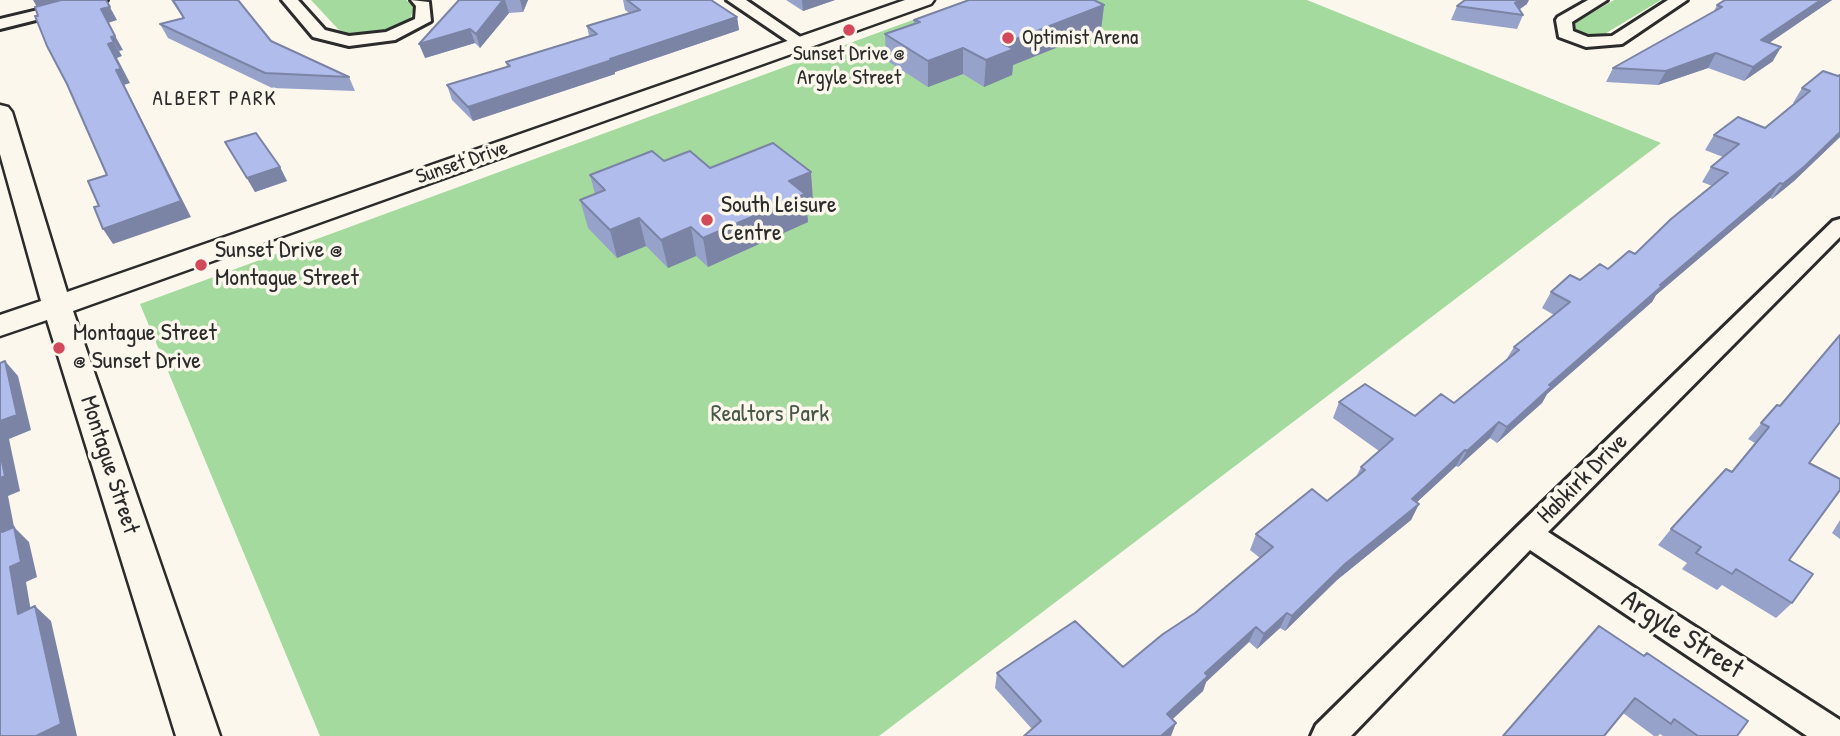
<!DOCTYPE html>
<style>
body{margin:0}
canvas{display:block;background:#fbf7ec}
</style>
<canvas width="1840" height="736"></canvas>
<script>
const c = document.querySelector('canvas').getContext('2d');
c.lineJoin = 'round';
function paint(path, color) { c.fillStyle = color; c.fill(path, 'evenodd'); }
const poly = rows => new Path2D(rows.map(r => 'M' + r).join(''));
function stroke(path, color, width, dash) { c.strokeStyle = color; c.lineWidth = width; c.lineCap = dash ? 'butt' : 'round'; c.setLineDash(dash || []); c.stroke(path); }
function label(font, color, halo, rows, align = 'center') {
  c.font = font + ' "Patrick Hand",sans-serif'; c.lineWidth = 7; c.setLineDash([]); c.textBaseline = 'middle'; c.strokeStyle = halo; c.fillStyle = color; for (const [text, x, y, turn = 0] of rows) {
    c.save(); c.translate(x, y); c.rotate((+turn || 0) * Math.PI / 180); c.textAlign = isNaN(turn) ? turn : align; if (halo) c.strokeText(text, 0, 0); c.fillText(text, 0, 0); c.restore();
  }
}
paint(poly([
 [311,0,406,0,414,7,410,20,388,31,353,35,339,30],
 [967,0,1307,0,1661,143,879,736,320,736,140,304],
 [1614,0,1661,0,1598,38,1574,34,1570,26]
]), '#a4da9d');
const minor = poly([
 [80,0,107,0,104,3,0,29,0,19,80,0],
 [282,0,298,0,325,30,349,36,386,32,415,19,416,6,411,0,429,2,431,21,395,40,349,46,313,37,282,0],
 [727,0,746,0,809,43,801,48,795,46,727,0],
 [1588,0,1607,0,1572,22,1573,31,1588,37,1612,36,1668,0,1687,0,1622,44,1586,47,1559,37,1556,20,1558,17,1588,0],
 [1840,219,1840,237,1548,532,1840,720,1840,736,1807,736,1530,550,1351,736,1311,736,1316,725,1518,526,1833,221,1840,219]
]);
const tertiary = poly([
 [905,0,934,0,931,4,73,311,220,736,176,736,47,320,0,336,0,315,41,301,0,154,0,105,8,107,12,112,67,292,905,0]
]);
stroke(minor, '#2b2b2b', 6);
stroke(tertiary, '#2b2b2b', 5);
paint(minor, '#fbf7ec');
paint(tertiary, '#fbf7ec');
paint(poly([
 [171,0,238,0,271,41,349,77,355,91,272,88,168,38,160,24,183,18],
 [459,0,528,0,523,12,509,13,480,48,475,43,425,58],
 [623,0,711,0,737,17,739,30,615,72,615,74,473,121,452,100,447,85,507,67,506,62,589,36,587,26,629,13,625,10],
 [786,0,835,0,803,11],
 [1725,0,1832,0,1769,43,1773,61,1744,81,1708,68,1658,85,1606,82,1613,68,1714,11,1717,5],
 [1527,4,1519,9,1523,15,1517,29,1451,20,1457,6],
 [1104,5,1101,30,1013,65,1012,75,984,87,963,74,928,87,886,60,885,34,914,24,914,20],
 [1840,75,1840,137,1794,181,1772,199,1770,198,1656,295,1652,302,1547,394,1542,403,1497,443,1490,438,1458,467,1456,466,1417,502,1419,504,1411,520,1337,580,1285,631,1280,628,1257,649,1249,642,1206,682,1203,691,1172,719,1032,729,995,688,997,673,1123,667,1195,613,1260,558,1250,550,1256,534,1327,501,1356,477,1361,467,1379,451,1333,418,1339,402,1415,416,1454,403,1506,360,1514,347,1554,315,1542,308,1551,292,1608,269,1635,254,1712,186,1702,182,1711,167,1723,157,1705,150,1714,135,1765,128,1795,103,1793,103,1802,88],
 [225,142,280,167,287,181,255,192],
 [664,161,710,168,813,200,806,203,808,222,708,267,696,256,668,268,646,246,617,258,588,228,580,200,595,194,590,175],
 [1777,405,1809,463,1789,560,1792,603,1776,618,1722,585,1717,590,1682,569,1687,563,1658,545,1671,529,1732,472,1755,443,1748,439],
 [1840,520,1840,539,1832,533],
 [1599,626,1737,736,1663,736,1660,734,1658,736,1654,736,1623,713]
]), '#97a2cb');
paint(poly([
 [33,0,69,0,37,7],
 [106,0,117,20,108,23,123,50,119,51,111,37,101,9],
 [503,0,505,0,509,13,480,48,476,34],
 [520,0,528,0,523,12],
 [802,0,835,0,803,11],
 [1519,0,1529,0,1527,4,1513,14,1515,3],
 [1821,0,1832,0,1753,54,1761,40],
 [1104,5,1101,30,1013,65,1012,75,984,87,986,60,1003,44],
 [737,17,739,30,615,72,615,74,473,121,468,107],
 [470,29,475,43,425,58,419,44],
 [114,42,122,56,117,58,130,83,124,85,191,217,113,244,103,229,116,70,108,44],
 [1781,47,1773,61,1744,81,1753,67],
 [963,48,963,74,928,87,928,61],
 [1716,53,1708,68,1658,85,1666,71],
 [1840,132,1840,137,1794,181,1772,199,1783,184],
 [280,167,287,181,255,192,247,178],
 [811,172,813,200,806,203,808,222,708,267,703,238,789,181],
 [1780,183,1770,198,1656,295,1652,302,1547,394,1542,403,1497,443,1507,427,1549,385,1660,285],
 [639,218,646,246,617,258,610,230],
 [691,227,696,256,668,268,661,240],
 [5,361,18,376,31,430,9,439,20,491,8,496,18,547,2,532,0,521,0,421],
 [1499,422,1490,438,1458,467,1467,451],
 [1465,450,1456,466,1403,515,1412,499],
 [1419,504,1411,520,1337,580,1285,631,1292,616,1345,564],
 [14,527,29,542,37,577,26,582,34,629,18,614,10,567],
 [35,606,51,621,77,736,36,736],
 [1287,613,1280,628,1257,649,1264,634],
 [1256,627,1249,642,1206,682,1203,691,1162,729,1167,714,1205,673],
 [1176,723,1171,736,1161,736]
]), '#7b84a5');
const building = poly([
 [61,0,106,0,110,7,101,9,115,36,111,37,114,42,108,44,121,69,116,70,181,201,103,229,94,207,99,206,88,181,107,175,67,84,47,46,35,16,38,16,35,7,61,0],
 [173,0,238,0,271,41,349,77,265,73,160,24,184,18,173,0],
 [459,0,503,0,476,34,470,29,419,44,459,0],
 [627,0,711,0,737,17,610,59,612,60,468,107,447,85,510,66,506,62,597,34,587,26,640,10,627,0],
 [969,0,1094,0,1104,5,1003,44,1014,49,986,60,963,48,928,61,885,34,920,22,914,20,969,0],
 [1465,0,1519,0,1515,3,1523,15,1457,6,1465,0],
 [1725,0,1821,0,1761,40,1781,47,1753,67,1716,53,1666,71,1613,68,1722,7,1717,5,1725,0],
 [1823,71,1838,76,1840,75,1840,132,1805,166,1783,184,1780,183,1660,285,1662,286,1549,385,1552,386,1507,427,1499,422,1467,451,1465,450,1412,499,1419,504,1345,564,1292,616,1287,613,1264,634,1256,627,1205,673,1208,676,1167,714,1176,723,1161,736,1024,736,1041,721,997,673,1075,621,1123,667,1163,634,1195,613,1273,547,1256,534,1312,489,1327,501,1365,470,1361,467,1393,439,1339,402,1365,384,1415,416,1441,394,1454,403,1519,350,1514,347,1570,302,1551,292,1570,275,1580,280,1600,264,1608,269,1629,251,1635,254,1671,219,1728,173,1711,167,1739,144,1714,135,1738,117,1765,128,1810,91,1802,88,1823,71],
 [256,133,280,167,247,178,225,142,256,133],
 [773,143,811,172,789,181,805,194,703,238,691,227,661,240,639,218,610,230,580,200,605,190,590,175,652,151,664,161,690,151,710,168,773,143],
 [1840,335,1840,422,1809,463,1840,479,1840,490,1789,560,1813,574,1792,603,1736,569,1732,574,1696,553,1701,547,1671,529,1726,469,1732,472,1769,427,1761,423,1777,405,1780,406,1840,335],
 [5,361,17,415,0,421,0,363,5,361],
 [0,452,5,476,0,478,0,452],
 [0,521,2,532,14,527,21,562,10,567,18,614,35,606,61,724,36,736,0,736,0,521],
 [1599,626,1644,656,1647,653,1748,721,1737,736,1698,736,1674,719,1671,724,1635,698,1604,736,1503,736,1599,626]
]);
paint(building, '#b0bcec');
stroke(building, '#7b84a5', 2);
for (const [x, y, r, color] of [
 [849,30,7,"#d1495b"],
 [1008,38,7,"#d1495b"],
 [707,220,7,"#d1495b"],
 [201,265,7,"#d1495b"],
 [59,348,7,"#d1495b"]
]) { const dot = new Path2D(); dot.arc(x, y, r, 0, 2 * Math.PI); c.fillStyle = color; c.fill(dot); stroke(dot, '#fbf7ec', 2.5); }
label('21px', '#2b2b2b', '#fbf7ec', [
 ["Optimist Arena",1022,38],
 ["Sunset Drive @",849,54,"center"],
 ["Argyle Street",849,78,"center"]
], 'left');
c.letterSpacing = '2px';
label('21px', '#2b2b2b', '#fbf7ec', [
 ["ALBERT PARK",215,99]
]);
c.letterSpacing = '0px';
label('21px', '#2b2b2b', '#fbf7ec', [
 ["Sunset Drive",462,163,-19]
]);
label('24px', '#2b2b2b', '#fbf7ec', [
 ["South Leisure",721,206],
 ["Centre",721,234],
 ["Sunset Drive @",215,251],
 ["Montague Street",215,279],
 ["Montague Street",73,334],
 ["@ Sunset Drive",73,362]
], 'left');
label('24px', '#495748', '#fbf7ec', [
 ["Realtors Park",770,415]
]);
label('24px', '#2b2b2b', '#fbf7ec', [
 ["Montague Street",109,465,72],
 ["Habkirk Drive",1583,479,-45]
]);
label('28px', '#2b2b2b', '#fbf7ec', [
 ["Argyle Street",1682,635,33]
]);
</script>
